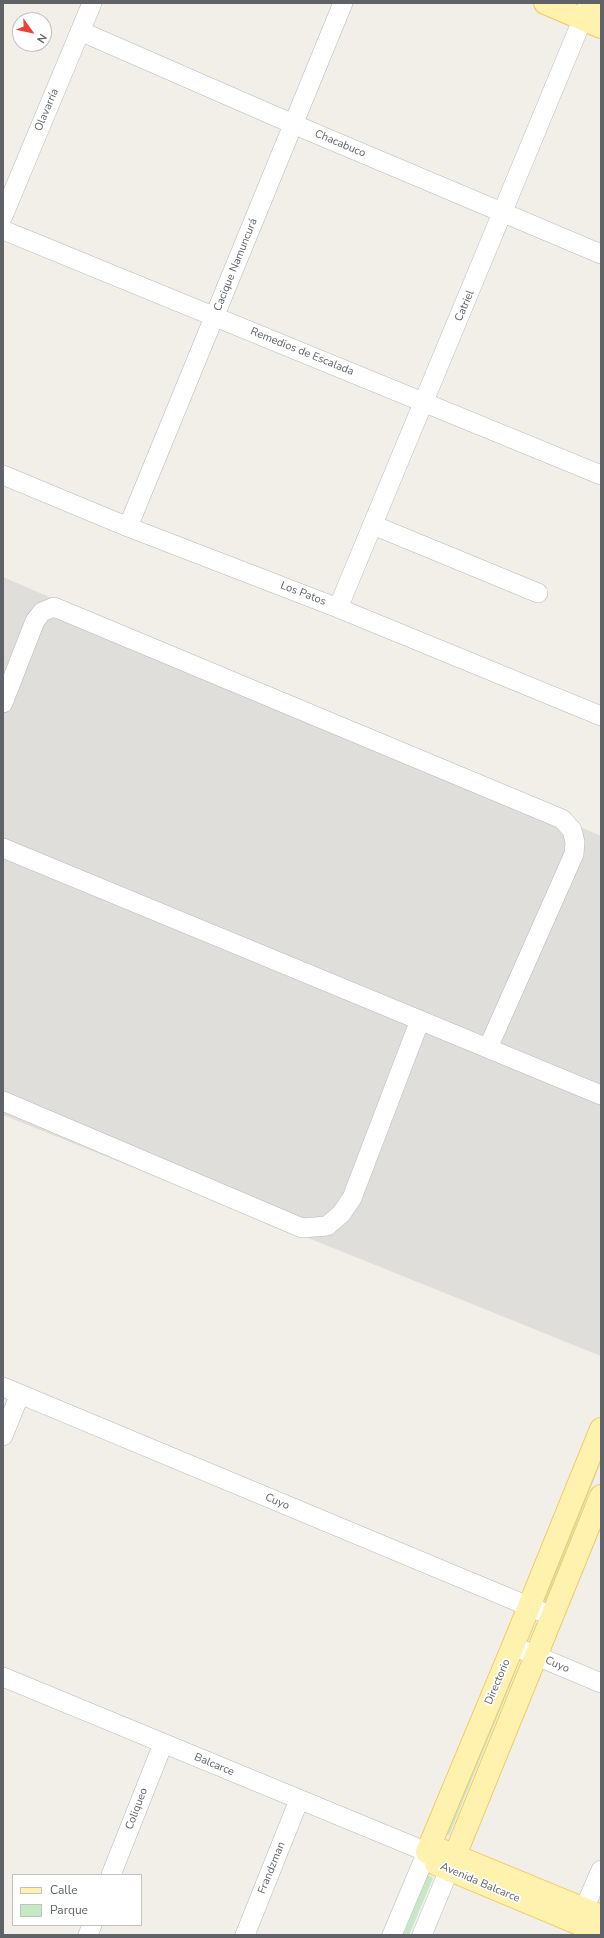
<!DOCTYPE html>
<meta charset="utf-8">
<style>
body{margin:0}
#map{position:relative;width:604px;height:1938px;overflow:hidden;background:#f1efe8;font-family:"Nunito Sans",sans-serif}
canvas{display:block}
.frame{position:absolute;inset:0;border:4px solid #5f6368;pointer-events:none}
.legend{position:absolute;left:12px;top:1874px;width:130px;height:52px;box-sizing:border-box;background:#fff;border:1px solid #bfc1c3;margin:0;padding:5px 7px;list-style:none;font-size:12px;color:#5f6368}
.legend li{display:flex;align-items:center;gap:8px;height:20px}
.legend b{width:20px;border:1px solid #bfc1c3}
.north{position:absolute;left:12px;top:12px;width:40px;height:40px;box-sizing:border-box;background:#fff;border:1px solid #bfc1c3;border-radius:50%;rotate:123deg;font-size:11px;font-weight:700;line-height:16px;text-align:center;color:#5f6368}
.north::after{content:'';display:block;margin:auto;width:14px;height:18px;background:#ea4335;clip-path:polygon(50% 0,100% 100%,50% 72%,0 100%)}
</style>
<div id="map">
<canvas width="604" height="1938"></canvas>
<div class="frame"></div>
<ul class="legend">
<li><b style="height:5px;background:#fff2af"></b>Calle</li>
<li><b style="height:11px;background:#c5e8c5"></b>Parque</li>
</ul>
<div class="north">N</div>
</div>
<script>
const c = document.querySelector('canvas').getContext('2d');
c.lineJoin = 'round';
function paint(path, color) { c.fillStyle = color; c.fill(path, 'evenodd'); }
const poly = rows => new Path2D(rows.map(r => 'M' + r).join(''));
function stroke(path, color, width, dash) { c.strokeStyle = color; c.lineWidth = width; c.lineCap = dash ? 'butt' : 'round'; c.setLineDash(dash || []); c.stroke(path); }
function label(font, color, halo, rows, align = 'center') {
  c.font = font + ' "Nunito Sans",sans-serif'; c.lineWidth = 3.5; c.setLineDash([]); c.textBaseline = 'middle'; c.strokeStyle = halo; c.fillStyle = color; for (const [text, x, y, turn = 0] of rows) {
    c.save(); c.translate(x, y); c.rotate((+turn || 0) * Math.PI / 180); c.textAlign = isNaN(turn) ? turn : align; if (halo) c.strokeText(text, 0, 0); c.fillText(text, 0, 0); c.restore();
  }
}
paint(poly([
 [3,577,601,836,601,1356,3,1115]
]), '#e0deda');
paint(poly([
 [595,1462,600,1464,545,1605,540,1603],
 [511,1669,516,1671,449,1835,443,1833],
 [428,1875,433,1878,409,1935,403,1935]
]), '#c5e8c5');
const minor = poly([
 [80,31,293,124,601,254],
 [3,216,92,3],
 [3,230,601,475],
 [3,475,128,527,338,608,601,716],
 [373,525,538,593],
 [128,527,343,3],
 [338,608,588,6],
 [3,703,35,621,42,612,54,607,562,819,572,830,575,842,574,854,488,1048],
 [3,848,601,1095],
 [3,1101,302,1228,327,1226,341,1214,352,1198,420,1020],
 [3,1387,552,1616],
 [3,1436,20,1394],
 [513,1646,601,1683],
 [3,1677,427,1852,392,1935],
 [111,1875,163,1744],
 [584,1909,601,1870],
 [88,1935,92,1925],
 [245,1935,299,1800],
 [422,1935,449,1870]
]);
const major = poly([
 [545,3,601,27],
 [591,3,601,7],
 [441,1850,601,1916],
 [427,1852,513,1646,601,1429],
 [436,1864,601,1933],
 [449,1870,601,1496]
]);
stroke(minor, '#b5b8bc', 20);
stroke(major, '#f2c960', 24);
stroke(minor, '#fff', 19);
stroke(major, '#fff2af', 22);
label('11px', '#5f6368', '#fff', [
 ["Olavarría",47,110,-67],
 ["Chacabuco",340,144,23],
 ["Cacique Namuncurá",236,265,-68],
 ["Catriel",465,306,-67],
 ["Remedios de Escalada",302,352,22],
 ["Los Patos",303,594,21],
 ["Cuyo",277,1502,23],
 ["Cuyo",557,1665,23],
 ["Directorio",498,1682,-67],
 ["Balcarce",214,1765,22],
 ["Coliqueo",137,1809,-69],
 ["Frandzman",272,1868,-68],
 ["Avenida Balcarce",480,1883,23]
]);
</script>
